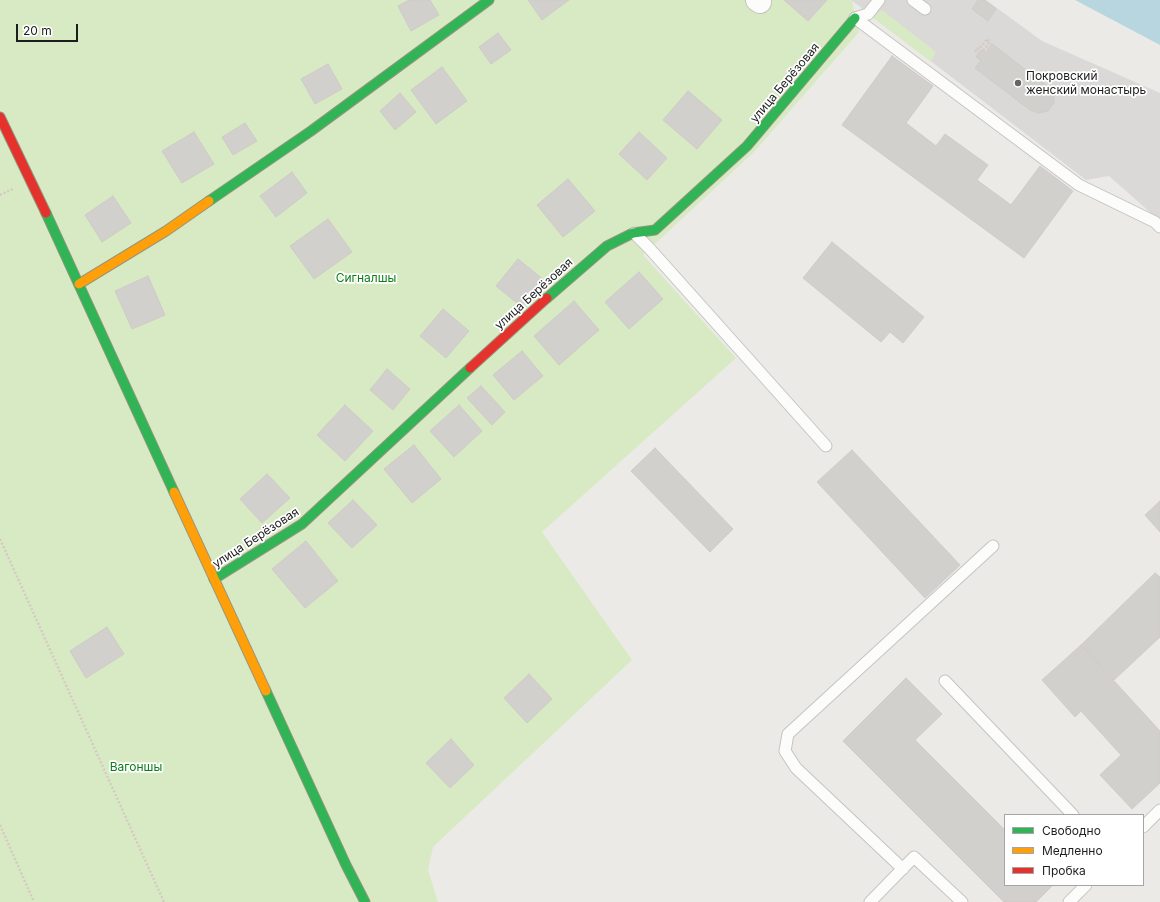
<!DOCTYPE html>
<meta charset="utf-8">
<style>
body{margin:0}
#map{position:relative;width:1160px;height:902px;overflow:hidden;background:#eceae6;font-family:Inter,sans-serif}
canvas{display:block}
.legend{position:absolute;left:1004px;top:814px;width:140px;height:72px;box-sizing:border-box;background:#fff;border:1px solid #a5a5a5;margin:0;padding:5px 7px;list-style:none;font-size:12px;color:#1d1d1d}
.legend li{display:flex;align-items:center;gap:8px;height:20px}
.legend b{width:20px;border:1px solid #a5a5a5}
.scale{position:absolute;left:16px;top:24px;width:62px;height:18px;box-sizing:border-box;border:2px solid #1d1d1d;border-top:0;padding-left:5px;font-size:12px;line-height:14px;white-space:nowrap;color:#1d1d1d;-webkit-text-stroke:3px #fff;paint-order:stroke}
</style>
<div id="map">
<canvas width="1160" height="902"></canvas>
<ul class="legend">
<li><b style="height:5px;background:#30b455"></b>Свободно</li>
<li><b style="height:5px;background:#ff9f0a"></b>Медленно</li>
<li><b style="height:5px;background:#e5322d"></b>Пробка</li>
</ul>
<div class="scale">20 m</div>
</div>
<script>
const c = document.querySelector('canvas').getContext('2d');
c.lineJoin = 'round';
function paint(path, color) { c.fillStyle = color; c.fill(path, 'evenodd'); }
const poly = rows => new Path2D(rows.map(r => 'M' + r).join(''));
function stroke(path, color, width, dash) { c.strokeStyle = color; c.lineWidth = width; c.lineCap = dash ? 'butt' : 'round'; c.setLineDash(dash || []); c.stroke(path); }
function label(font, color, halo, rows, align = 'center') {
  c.font = font + ' Inter,sans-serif'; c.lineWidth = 3.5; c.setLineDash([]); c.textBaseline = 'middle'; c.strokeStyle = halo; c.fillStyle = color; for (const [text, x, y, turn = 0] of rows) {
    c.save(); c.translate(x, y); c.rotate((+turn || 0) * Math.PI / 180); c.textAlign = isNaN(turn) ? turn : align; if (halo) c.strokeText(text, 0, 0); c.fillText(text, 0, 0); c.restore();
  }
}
paint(poly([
 [851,0,986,0,1042,41,1160,93,1160,221,1109,176,1086,180]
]), '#dad9d7');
paint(poly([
 [0,0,851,0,852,1,859,32,754,152,643,255,736,358,542,532,632,660,433,847,428,870,438,902,0,902],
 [882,10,936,52,931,62,872,17]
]), '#d7eac3');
paint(poly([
 [1075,0,1160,0,1160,45]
]), '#b8d6e0');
const building = poly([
 [409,0,430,0,439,15,411,31,398,6,409,0],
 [528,0,569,0,542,20,528,0],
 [784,0,827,0,808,21,784,0],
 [978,0,984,0,996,9,988,21,972,9,978,0],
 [498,33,511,50,491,64,479,47,498,33],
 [992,44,1052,90,1054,99,1054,103,1048,111,1039,113,1030,110,975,68,981,60,976,57,981,50,986,53,992,44],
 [892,56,933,86,906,123,936,146,945,134,988,165,977,180,1011,205,1040,166,1073,191,1024,258,842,125,892,56],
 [328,64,342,89,315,104,301,79,328,64],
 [442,67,467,101,436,124,411,90,442,67],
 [688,91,722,120,697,149,663,120,688,91],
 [400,93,416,112,395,130,380,111,400,93],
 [245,123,257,141,233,155,222,137,245,123],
 [194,132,214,164,182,183,162,151,194,132],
 [639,132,667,158,647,180,619,154,639,132],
 [292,172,307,193,276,217,260,196,292,172],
 [568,179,595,211,563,237,537,205,568,179],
 [113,196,131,223,102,242,85,215,113,196],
 [328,219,352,252,314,279,290,246,328,219],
 [832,242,924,317,903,343,890,332,881,342,803,278,832,242],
 [518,259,544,280,522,307,496,286,518,259],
 [639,272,663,299,629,329,605,302,639,272],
 [148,276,165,315,132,329,115,291,148,276],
 [574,301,599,330,559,365,534,336,574,301],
 [443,309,469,331,446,358,420,336,443,309],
 [522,351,543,376,514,400,493,375,522,351],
 [387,369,410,389,393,410,370,390,387,369],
 [481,386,505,412,492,425,467,398,481,386],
 [345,405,373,431,345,461,317,435,345,405],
 [459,405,482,431,454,457,430,431,459,405],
 [414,445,441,479,412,503,384,469,414,445],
 [655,448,733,529,710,552,631,471,655,448],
 [852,450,960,565,925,598,817,482,852,450],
 [267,474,290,498,262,523,240,499,267,474],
 [353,500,377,525,352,548,328,523,353,500],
 [1160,501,1160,532,1145,515,1160,501],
 [306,541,338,581,305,608,272,569,306,541],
 [1155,573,1160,577,1160,637,1114,680,1081,645,1155,573],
 [107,627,124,654,86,678,70,651,107,627],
 [1081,645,1160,731,1160,783,1132,809,1100,775,1121,755,1081,711,1075,717,1042,680,1081,645],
 [529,674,552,699,527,723,504,698,529,674],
 [906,678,942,714,915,740,1005,830,1005,885,1053,885,1036,902,1004,902,843,741,906,678],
 [451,739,474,765,450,788,426,763,451,739]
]);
paint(building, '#d2d0cd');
stroke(building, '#cfcbc7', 1);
const lane = poly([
 [913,0,925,9],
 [855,18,1079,185,1155,222,1160,227],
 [855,18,868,14,879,0],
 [634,233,650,249,826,446],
 [945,681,1073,815],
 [1143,827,1160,810],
 [903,869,796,768,785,751,788,734,993,546],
 [870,902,914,857,962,902],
 [1069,902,1086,885]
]);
const street = poly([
 [757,0,760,2]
]);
const fast = poly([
 [209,201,311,131,489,0],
 [46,213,174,492],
 [547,298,607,246,633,233,655,230,747,146,855,18],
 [214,579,302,524,470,368],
 [266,691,346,865,365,902]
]);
const slow = poly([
 [79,284,166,231,209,201],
 [174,492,266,691]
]);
const jam = poly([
 [0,117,46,213],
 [470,368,547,298]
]);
stroke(lane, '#c4c4c2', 13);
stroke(street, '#c4c4c2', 24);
stroke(fast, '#93967e', 11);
stroke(slow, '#93967e', 11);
stroke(jam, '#93967e', 11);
stroke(poly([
 [977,48,979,49,987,39,990,42,983,51],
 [975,50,979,53],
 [0,195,13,189],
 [0,539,164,902],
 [0,825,34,902]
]), '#d7c8c5', 2.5, [2, 2]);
stroke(lane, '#fcfcfb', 11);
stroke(street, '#fcfcfb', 22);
stroke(fast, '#30b455', 9);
stroke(slow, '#ff9f0a', 9);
stroke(jam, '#e5322d', 9);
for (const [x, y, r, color] of [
 [1018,83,4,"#656563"]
]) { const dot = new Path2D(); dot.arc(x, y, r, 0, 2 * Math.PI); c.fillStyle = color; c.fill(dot); stroke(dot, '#fff', 1.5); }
label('12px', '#1d1d1d', '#fff', [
 ["Покровский",1026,76],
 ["женский монастырь",1026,90]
], 'left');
label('12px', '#1d1d1d', '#fff', [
 ["улица Берёзовая",785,83,-50],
 ["улица Берёзовая",534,294,-42],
 ["улица Берёзовая",256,538,-33]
]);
label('12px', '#097d16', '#fff', [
 ["Сигналшы",366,278],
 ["Вагоншы",136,767]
]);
</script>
